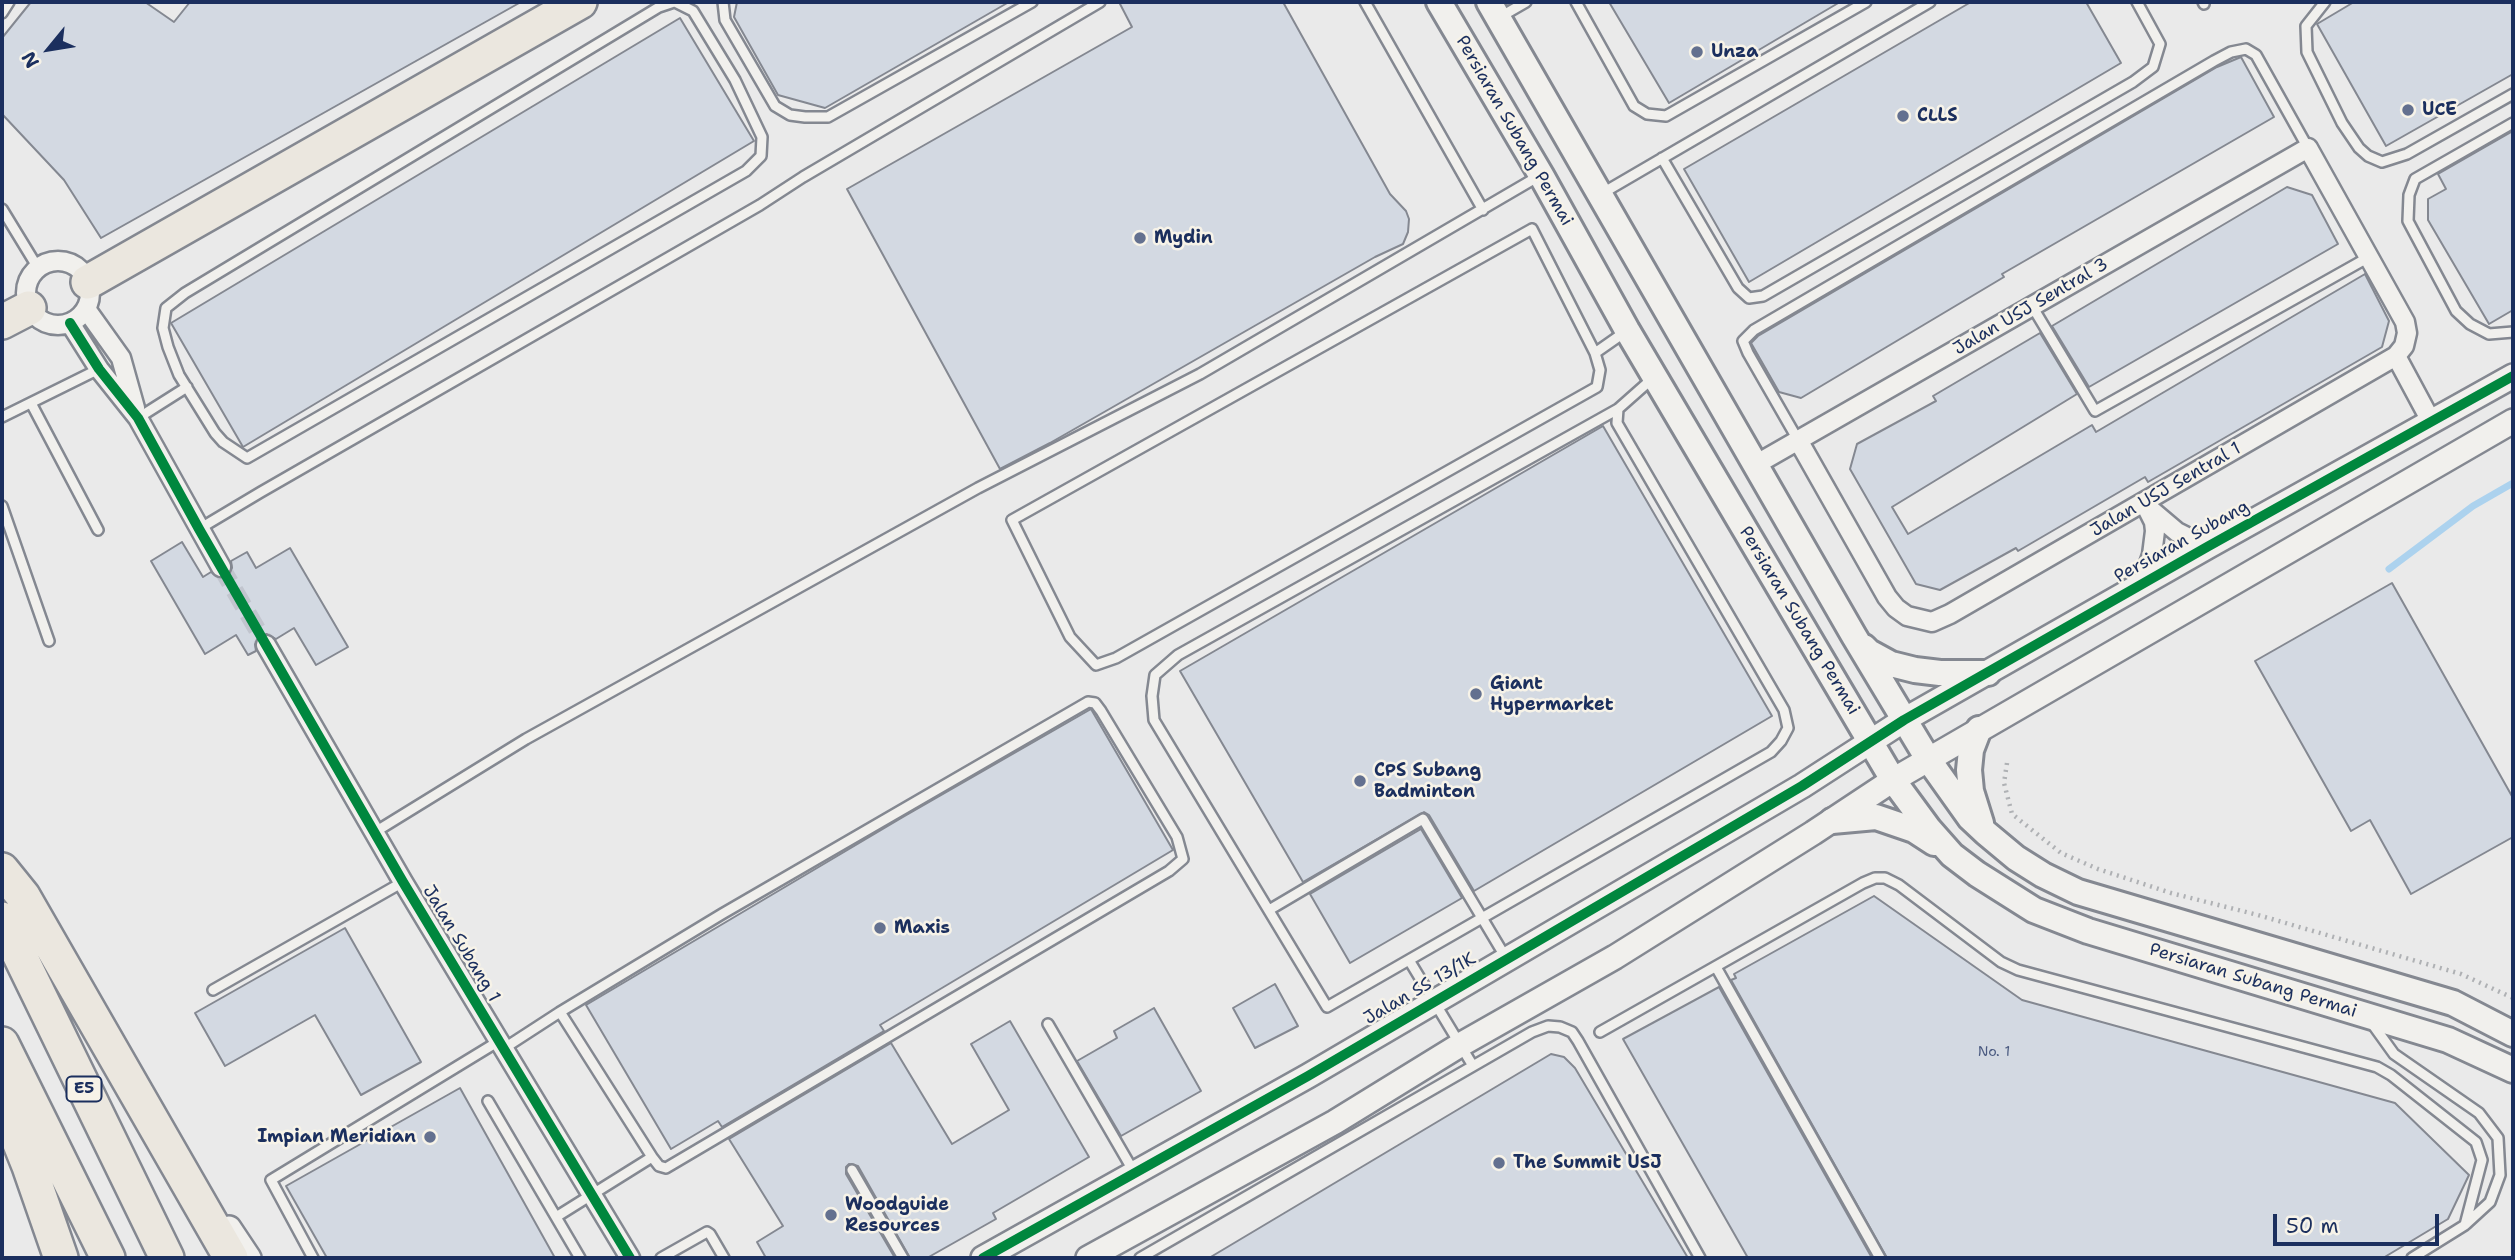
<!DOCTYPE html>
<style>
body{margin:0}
#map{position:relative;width:2515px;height:1260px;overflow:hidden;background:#eaeaea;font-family:"Shantell Sans",sans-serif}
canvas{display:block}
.frame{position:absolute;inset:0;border:4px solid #1b2f5e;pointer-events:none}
.north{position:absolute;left:14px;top:14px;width:70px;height:70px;-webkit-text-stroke:5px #f7f3e8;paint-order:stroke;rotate:240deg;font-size:19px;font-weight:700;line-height:28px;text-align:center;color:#1b2f5e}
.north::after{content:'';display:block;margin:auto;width:24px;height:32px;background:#1b2f5e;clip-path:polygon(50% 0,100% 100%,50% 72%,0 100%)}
.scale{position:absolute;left:2273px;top:1214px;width:166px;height:32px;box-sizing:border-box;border:4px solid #1b2f5e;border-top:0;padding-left:9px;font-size:21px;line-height:24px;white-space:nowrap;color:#1b2f5e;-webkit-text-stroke:5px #f7f3e8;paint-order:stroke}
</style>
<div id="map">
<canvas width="2515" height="1260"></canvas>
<div class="frame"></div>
<div class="north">N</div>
<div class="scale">50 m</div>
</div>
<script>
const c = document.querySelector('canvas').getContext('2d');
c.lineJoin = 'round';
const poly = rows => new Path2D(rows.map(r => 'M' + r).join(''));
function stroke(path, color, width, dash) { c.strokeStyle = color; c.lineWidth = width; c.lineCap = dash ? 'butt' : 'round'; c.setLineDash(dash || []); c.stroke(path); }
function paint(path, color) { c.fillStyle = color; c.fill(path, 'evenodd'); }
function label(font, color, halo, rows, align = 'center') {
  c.font = font + ' "Shantell Sans",sans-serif'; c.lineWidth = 5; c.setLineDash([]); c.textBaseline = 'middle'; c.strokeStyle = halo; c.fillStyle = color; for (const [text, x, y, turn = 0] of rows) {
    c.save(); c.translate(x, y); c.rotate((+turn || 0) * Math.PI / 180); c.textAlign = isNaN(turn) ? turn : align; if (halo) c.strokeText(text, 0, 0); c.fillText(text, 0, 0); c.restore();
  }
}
stroke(poly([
 [2389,569,2473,506,2513,483]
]), '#acd2ee', 7);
const building = poly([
 [31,2,145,2,174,22,190,2,521,2,101,238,64,180,2,114,2,38,31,2],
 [737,2,1009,2,825,108,778,95,734,17,737,2],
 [1119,2,1283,2,1390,194,1406,211,1409,219,1408,232,1403,244,1375,257,1050,443,1000,469,847,189,1132,27,1119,2],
 [1609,2,1840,2,1669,103,1609,2],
 [1971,2,2086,2,2121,63,1749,282,1684,169,1971,2],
 [2354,2,2513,2,2513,74,2386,146,2317,24,2354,2],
 [680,18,754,141,243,447,171,323,680,18],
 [2241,57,2274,117,2002,274,2004,277,1801,398,1779,392,1751,343,1758,336,2217,67,2241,57],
 [2513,131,2513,310,2489,324,2428,220,2428,199,2446,189,2438,174,2513,131],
 [2287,187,2312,195,2338,244,2089,387,2052,326,2287,187],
 [2365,274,2389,321,2382,347,2148,482,2145,477,2018,551,2016,548,1940,590,1916,584,1850,469,1857,444,1936,401,1933,396,2040,333,2077,394,1892,507,1908,534,2092,425,2096,432,2365,274],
 [1603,426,1772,716,1474,891,1429,815,1424,812,1303,882,1180,671,1603,426],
 [182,542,203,577,211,572,220,578,227,577,232,568,231,561,247,552,256,568,290,548,348,647,316,665,294,628,276,639,267,634,260,636,255,644,256,651,248,655,236,635,205,654,151,561,182,542],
 [2392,583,2513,798,2513,837,2411,894,2370,820,2351,831,2255,661,2392,583],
 [1091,709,1173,850,880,1025,884,1031,722,1127,718,1121,671,1149,586,1005,903,817,1091,709],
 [1421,829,1462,898,1350,963,1310,894,1421,829],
 [1874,896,2022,1000,2395,1103,2469,1175,2448,1219,2383,1258,1887,1258,1731,980,1736,978,1734,974,1874,896],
 [345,928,421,1062,361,1095,315,1015,225,1066,195,1013,345,928],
 [1275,984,1298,1026,1255,1048,1233,1008,1275,984],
 [1719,987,1872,1258,1748,1258,1623,1039,1719,987],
 [1154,1008,1201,1091,1121,1136,1077,1061,1117,1038,1114,1031,1154,1008],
 [1010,1021,1089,1157,993,1213,996,1219,927,1258,910,1258,858,1166,849,1164,846,1167,846,1174,895,1258,766,1258,757,1242,783,1226,729,1139,891,1043,952,1144,1009,1110,971,1044,1010,1021],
 [1551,1054,1564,1057,1575,1068,1688,1258,1209,1258,1551,1054],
 [460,1088,555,1258,327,1258,286,1186,460,1088]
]);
paint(building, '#d3d9e2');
stroke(building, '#848891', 2);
stroke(poly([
 [221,567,266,645]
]), '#c1c5ce', 18, [18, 9]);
const service = poly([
 [674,2,659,7,185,293,166,308,163,328,168,347,179,375,215,433,223,442,247,458,746,171,761,156,762,137,735,80,693,11,675,2],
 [723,2,725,20,775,106,790,115,805,117,828,117,1032,2],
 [1365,2,1483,210],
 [1576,2,1634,106,1647,114,1666,116,1866,2],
 [2203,2,2204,4],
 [2325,2,2306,26,2307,52,2342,123,2359,148,2368,156,2382,162,2407,154,2513,94],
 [2,13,9,2],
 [1500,17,1526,2],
 [2513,123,2415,179,2409,195,2408,221,2456,311,2470,324,2489,334,2513,332],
 [1662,158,1738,288,1749,298,1763,296,2133,82,2153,67,2160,44,2137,2],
 [1601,194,1930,2],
 [2,209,38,268],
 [1532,229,1595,353,1600,370,1597,387,1116,658,1096,665,1070,637,1012,520,1532,229],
 [2032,306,2095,411,2369,257],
 [1595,353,1625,332],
 [31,403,98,530],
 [1618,409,1617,423,1784,710,1788,728,1781,741,1771,752,1327,1007,1154,720,1152,696,1155,675,1178,655,1618,409,1653,378],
 [2,417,99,369],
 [138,418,187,387],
 [1798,440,1748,353,1743,341,1754,330,2214,61,2231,52,2246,49,2256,55,2308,148],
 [2,506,49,641],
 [199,529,261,492,760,205,803,177,1100,2],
 [375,832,526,739,978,488,1200,374,1539,176],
 [1269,910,1423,819,1506,958],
 [1409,960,1473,1066],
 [1716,967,1880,1258],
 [213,990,403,882],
 [2371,1022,2394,1054,2479,1113,2498,1138,2500,1175,2490,1202,2466,1224],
 [1048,1024,1134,1172],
 [1600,1032,1863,883,1875,878,1885,878,1899,885,2001,962,2018,970,2377,1067,2391,1075,2476,1142,2482,1160,2465,1225,2412,1258],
 [503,1049,560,1012,722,914,1088,702,1095,703,1101,711,1177,837,1183,859,1169,871,666,1168,659,1166,652,1157,560,1012],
 [488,1101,580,1258],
 [852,1170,903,1258],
 [556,1217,652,1157],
 [313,1258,271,1180,499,1041],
 [661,1258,707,1232,710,1234,724,1258],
 [1140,1258,1532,1032,1548,1026,1560,1027,1572,1032,1578,1041,1700,1258]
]);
const minor = poly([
 '26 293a32 32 0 1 1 64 0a32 32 0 1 1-64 0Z',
 [86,309,121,358,135,408],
 [70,323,99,369,138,418,221,567],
 [2396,356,2432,423],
 [1755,465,2308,148,2405,322,2407,333,2404,346,2396,356,1950,614,1932,622,1907,616,1896,608,1887,597,1798,440],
 [2151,510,2177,532,2207,547],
 [2142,584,2152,555,2155,531,2154,522,2144,502],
 [266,645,403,882,630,1258]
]);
const tertiary = poly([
 [229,1228,249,1258],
 [983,1258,1308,1076,1802,786,1904,720,2207,547,2513,376],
 [1088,1258,1335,1122,1460,1045,1615,957,1813,833,1893,780,2513,421]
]);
const secondary = poly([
 [1439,2,1541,175,1627,330,1893,780,1929,829,1952,855,1977,874,2034,910,2088,931,2448,1040,2513,1070],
 [1489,2,1854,636,1928,759,1970,818,1986,833,2016,858,2043,875,2078,892,2453,1003,2513,1034],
 [1864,647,1869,652,1891,664,1915,670,1940,673,1988,673],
 [1979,729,1971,750,1969,770,1971,791,1981,823],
 [1832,821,1876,817,1914,830,1934,843]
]);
const motorway = poly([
 [88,282,580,2],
 [2,322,29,308],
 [2,870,23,896,231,1258],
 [2,919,167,1258],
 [2,1044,108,1258],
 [2,1099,29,1166,61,1258]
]);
stroke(service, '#848891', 14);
stroke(minor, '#848891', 23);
stroke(tertiary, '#848891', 28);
stroke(secondary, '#848891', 30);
stroke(motorway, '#848891', 38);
stroke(poly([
 [2007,763,2004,783,2012,814,2061,853,2098,869,2171,893,2258,915,2461,974,2513,998]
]), '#afb1b4', 4.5, [2, 5]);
stroke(service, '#f1f0ed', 9);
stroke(minor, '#f1f0ed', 18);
stroke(tertiary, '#f1f0ed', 23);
stroke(secondary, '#f1f0ed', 24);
stroke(motorway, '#ebe7df', 33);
stroke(poly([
 [70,323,99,369,138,418,199,529,403,882,630,1258],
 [983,1258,1308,1076,1802,786,1904,720,2207,547,2513,376]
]), '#00873e', 10);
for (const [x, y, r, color] of [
 [1697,52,7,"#63708f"],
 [2408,110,7,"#63708f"],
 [1903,116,7,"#63708f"],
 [1140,238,7,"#63708f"],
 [1476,694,7,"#63708f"],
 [1360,781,7,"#63708f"],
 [880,928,7,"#63708f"],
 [430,1137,7,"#63708f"],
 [1499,1163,7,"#63708f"],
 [831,1215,7,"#63708f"]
]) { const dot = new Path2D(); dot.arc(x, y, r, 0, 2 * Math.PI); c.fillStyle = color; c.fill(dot); stroke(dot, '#f7f3e8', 2.5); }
label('14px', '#4a5a80', null, [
 ["No. 1",1994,1052]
]);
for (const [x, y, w] of [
 [84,1089,35]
]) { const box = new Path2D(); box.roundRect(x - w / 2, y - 12.5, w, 25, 5); c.fillStyle = '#f7f3e8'; c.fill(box); stroke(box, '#1b2f5e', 2); }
label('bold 16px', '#1b2f5e', null, [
 ["E5",84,1089]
]);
label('bold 18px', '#1b2f5e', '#f7f3e8', [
 ["Unza",1711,52],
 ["UCE",2422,110],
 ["CLLS",1917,116],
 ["Mydin",1154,238],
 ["Giant",1490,684],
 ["Hypermarket",1490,705],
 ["CPS Subang",1374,771],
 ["Badminton",1374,792],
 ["Maxis",894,928],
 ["Impian Meridian",416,1137,"right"],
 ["The Summit USJ",1513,1163],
 ["Woodguide",845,1205],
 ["Resources",845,1226]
], 'left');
label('18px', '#1b2f5e', '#f7f3e8', [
 ["Persiaran Subang Permai",1514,131,60],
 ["Jalan USJ Sentral 3",2031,307,-30],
 ["Jalan USJ Sentral 1",2166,490,-30],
 ["Persiaran Subang",2182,542,-29],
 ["Persiaran Subang Permai",1799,621,59],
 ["Jalan Subang 1",461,944,59],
 ["Persiaran Subang Permai",2253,981,17],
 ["Jalan SS 13/1K",1420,989,-30]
]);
</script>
